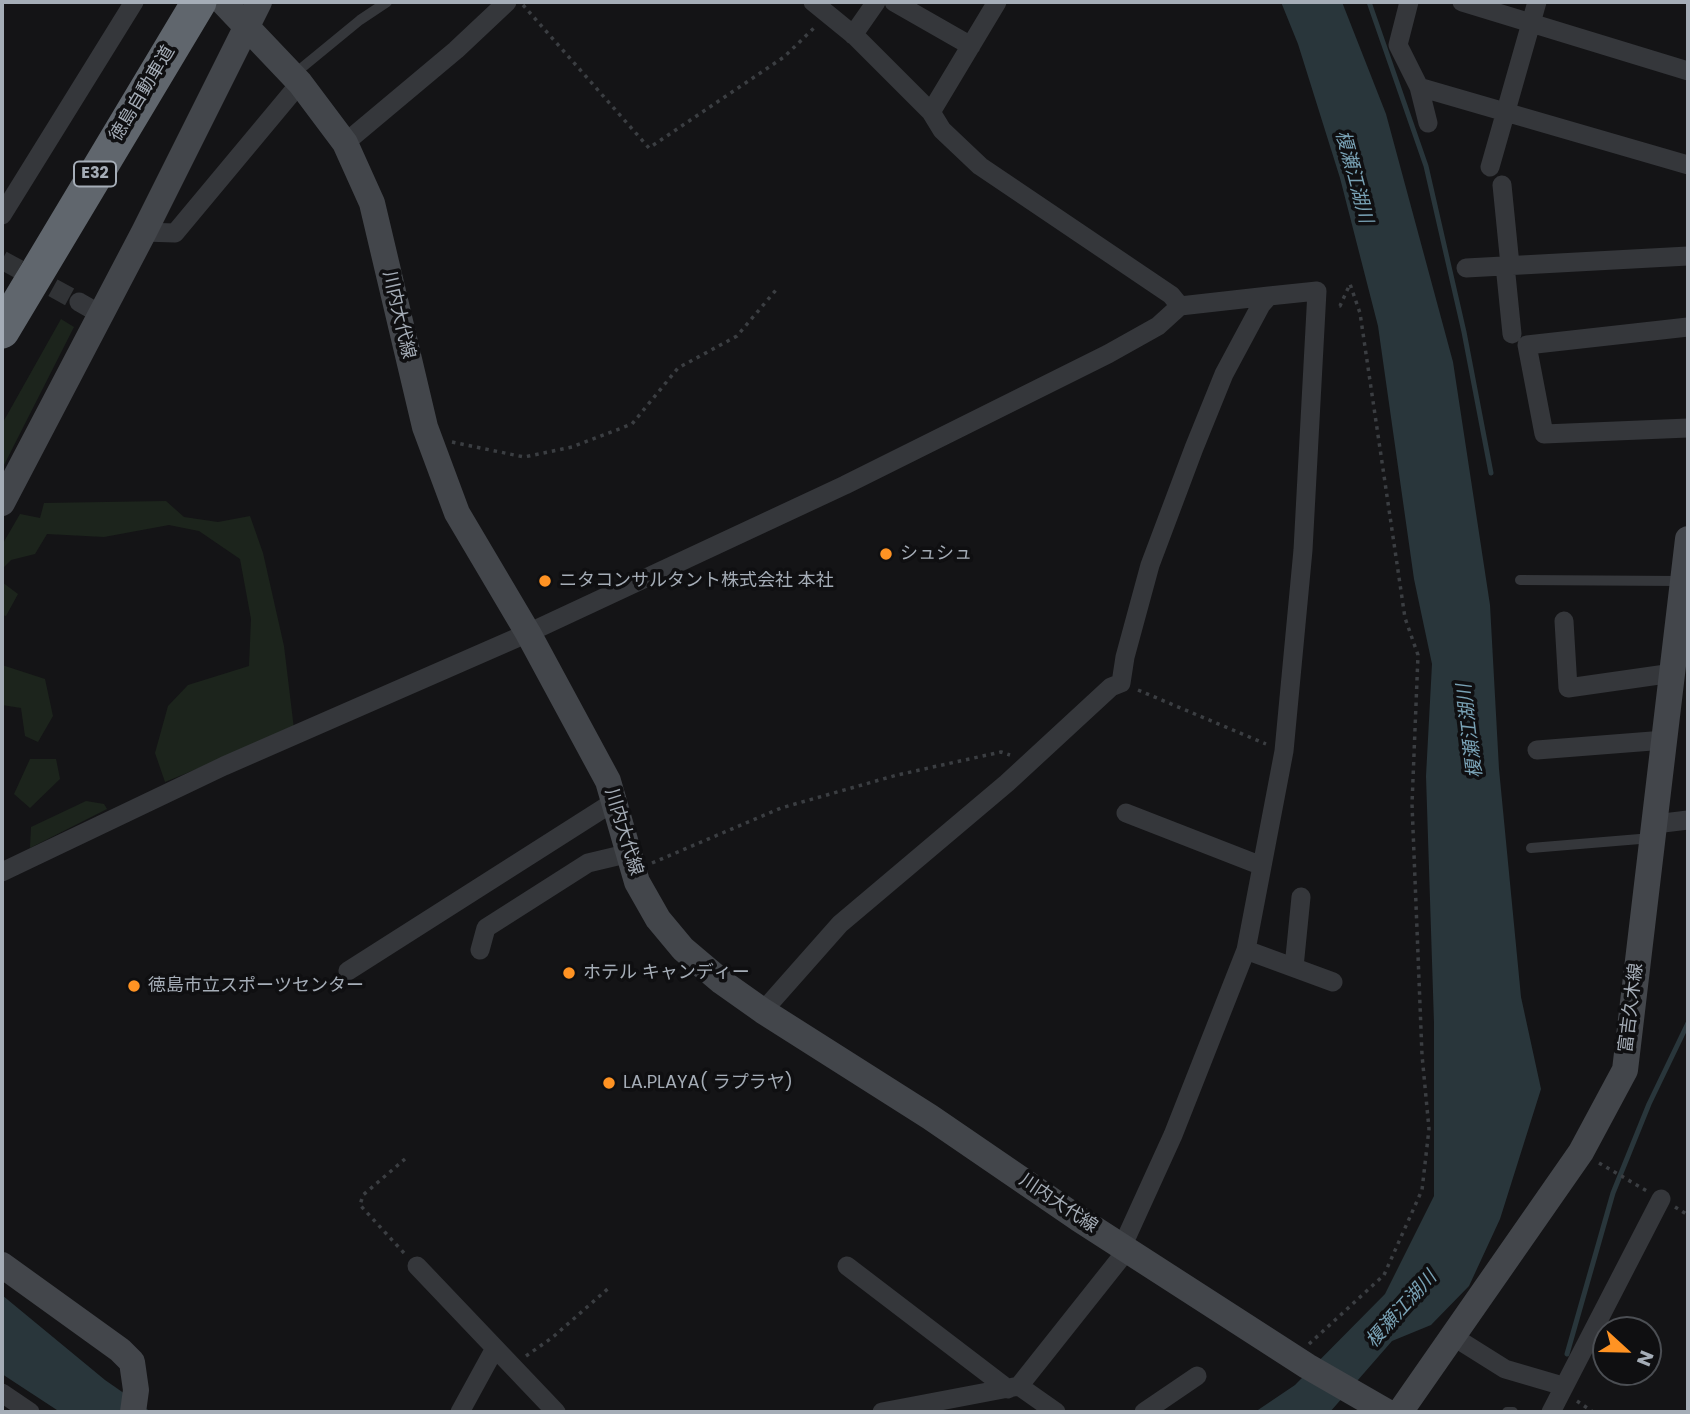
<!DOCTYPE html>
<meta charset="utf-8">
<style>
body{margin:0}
#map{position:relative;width:1690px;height:1414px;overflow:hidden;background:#141416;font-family:Poppins,sans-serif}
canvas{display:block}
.frame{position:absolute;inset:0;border:4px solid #a5adb7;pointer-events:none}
.north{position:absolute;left:1592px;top:1316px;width:70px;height:70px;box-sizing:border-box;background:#0f0f11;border:2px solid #4b4e53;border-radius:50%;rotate:112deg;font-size:19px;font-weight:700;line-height:28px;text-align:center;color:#a5adb7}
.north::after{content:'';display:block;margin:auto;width:24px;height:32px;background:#ff9323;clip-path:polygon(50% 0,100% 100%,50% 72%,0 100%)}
</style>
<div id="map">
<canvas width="1690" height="1414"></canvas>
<div class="frame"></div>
<div class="north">N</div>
</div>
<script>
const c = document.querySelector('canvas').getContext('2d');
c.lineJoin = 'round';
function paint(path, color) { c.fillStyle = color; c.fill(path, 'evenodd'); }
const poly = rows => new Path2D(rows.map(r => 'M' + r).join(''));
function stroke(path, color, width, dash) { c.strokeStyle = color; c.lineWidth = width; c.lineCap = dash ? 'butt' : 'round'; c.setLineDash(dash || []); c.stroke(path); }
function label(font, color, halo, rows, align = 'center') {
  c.font = font + ' Poppins,"Noto Sans JP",sans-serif'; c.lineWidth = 7; c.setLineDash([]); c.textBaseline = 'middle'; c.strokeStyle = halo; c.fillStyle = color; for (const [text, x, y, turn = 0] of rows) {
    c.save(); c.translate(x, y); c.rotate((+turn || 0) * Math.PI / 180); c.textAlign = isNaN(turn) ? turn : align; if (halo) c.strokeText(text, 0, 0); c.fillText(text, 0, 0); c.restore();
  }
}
paint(poly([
 [61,319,74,327,2,469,2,424],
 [166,501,184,517,218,522,250,516,263,553,284,646,294,729,165,782,155,753,168,706,188,685,249,666,251,619,240,559,199,531,169,525,104,537,47,534,35,554,11,560,2,569,2,545,20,514,40,518,44,503],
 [2,582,18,594,6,616,2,615],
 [2,665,45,679,53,716,38,742,25,736,21,708,2,705],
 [30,759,56,759,60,779,30,808,14,794],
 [86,801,104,804,107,809,30,848,31,827]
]), '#1c241c');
paint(poly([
 [1281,2,1342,2,1386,114,1453,362,1490,605,1499,769,1521,997,1541,1089,1500,1219,1469,1286,1431,1325,1392,1341,1330,1412,1255,1412,1295,1385,1385,1294,1434,1196,1434,1023,1426,776,1432,664,1414,579,1378,326,1340,178,1298,44],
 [2,1295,105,1380,151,1412,60,1412,2,1374]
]), '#29363b');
stroke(poly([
 [1369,2,1426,166,1464,332,1491,473],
 [1567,1354,1613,1193,1649,1104,1688,1023]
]), '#29363b', 5);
stroke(poly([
 [2,260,79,302]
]), '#313336', 19, [19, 10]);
stroke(poly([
 [523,5,649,148,784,57,816,26],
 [452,442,524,457,572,447,632,424,678,368,737,336,776,290],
 [1138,690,1266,744],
 [652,863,781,808,897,775,1001,752,1010,755],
 [1599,1163,1647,1191],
 [1675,1207,1688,1215],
 [404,1253,360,1205,363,1195,405,1159],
 [1309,1344,1384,1275,1422,1190,1429,1129,1422,1055,1412,804,1418,655,1405,618,1360,313,1350,284,1340,306,1335,306],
 [526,1356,553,1337,611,1286],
 [1577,1401,1593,1412]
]), '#3b3e42', 3.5, [3.5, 5]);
stroke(poly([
 [293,75,360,20,387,2],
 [1520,580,1680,581],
 [1531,848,1652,838],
 [1507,1412,1513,1412]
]), '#35373b', 10);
stroke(poly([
 [813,2,856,37,931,112,942,130,980,166,1171,295,1180,306],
 [894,2,971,46],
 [1409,2,1398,45,1419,87,1688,165],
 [1462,2,1688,71],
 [853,35,876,2],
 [1419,87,1428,123],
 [931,112,997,2],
 [345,143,456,50,507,2],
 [1490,167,1537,2],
 [1502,185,1510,265],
 [2,215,134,2],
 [144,232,175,233,300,83],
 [1505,265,1512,334],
 [1466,268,1688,256],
 [79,302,100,314],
 [1688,327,1527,345,1544,434,1688,428],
 [1564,621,1568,688,1673,673],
 [1537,750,1665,740],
 [1126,813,1262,866],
 [1655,824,1688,820],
 [2,872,224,766,528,633,845,485,1108,354,1158,326,1180,306,1269,296,1261,305,1224,374,1194,448,1150,565,1125,657,1121,683,1111,687,1007,783,840,924,763,1011],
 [480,950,486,928,588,863,630,853],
 [1246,950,1333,982],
 [1294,967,1301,897],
 [348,971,615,801],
 [1122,1247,1173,1135,1246,950,1284,751,1303,550,1317,291,1269,296],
 [417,1266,556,1412],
 [847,1266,1008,1389],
 [1454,1337,1505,1369,1563,1386],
 [1019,1386,1056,1412],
 [2,1393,30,1412],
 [460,1412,494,1350],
 [882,1412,1019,1386,1127,1250],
 [1144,1412,1197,1376],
 [1551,1412,1661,1199]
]), '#35373b', 19);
stroke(poly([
 [223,2,300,83,345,143,372,203,425,427,457,513,528,633,608,781,637,882,658,919,683,949,722,982,763,1011,930,1117,1079,1219,1307,1366,1387,1412],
 [2,503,144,232,259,2],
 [2,1265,120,1350,132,1362,136,1390,133,1412],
 [1400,1412,1581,1152,1625,1070,1688,539]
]), '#43464b', 26);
stroke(poly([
 [2,331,199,2]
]), '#60666d', 35);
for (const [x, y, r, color] of [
 [886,554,7,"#ff9323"],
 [545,581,7,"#ff9323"],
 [569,973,7,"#ff9323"],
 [134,986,7,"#ff9323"],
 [609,1083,7,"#ff9323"]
]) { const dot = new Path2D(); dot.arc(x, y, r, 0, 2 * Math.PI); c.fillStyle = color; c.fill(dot); stroke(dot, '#0f0f11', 2.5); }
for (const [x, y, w] of [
 [95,174,42]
]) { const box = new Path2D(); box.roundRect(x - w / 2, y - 12.5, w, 25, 5); c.fillStyle = '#0f0f11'; c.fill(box); stroke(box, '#a5adb7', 2); }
label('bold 16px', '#a5adb7', null, [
 ["E32",95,174]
]);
label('18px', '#a5adb7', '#0f0f11', [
 ["徳島自動車道",143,94,-59],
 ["川内大代線",398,315,77],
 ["川内大代線",623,832,73],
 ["富吉久木線",1632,1008,-83],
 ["川内大代線",1058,1204,34]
]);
label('18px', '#a5adb7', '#0f0f11', [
 ["シュシュ",900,554],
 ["ニタコンサルタント株式会社 本社",559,581],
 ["ホテル キャンディー",583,973],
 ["徳島市立スポーツセンター",148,986],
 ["LA.PLAYA( ラプラヤ)",623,1083]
], 'left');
label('italic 19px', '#79a2b5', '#0f0f11', [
 ["榎瀬江湖川",1353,177,75],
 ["榎瀬江湖川",1471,731,-97],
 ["榎瀬江湖川",1402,1310,-48]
]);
</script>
